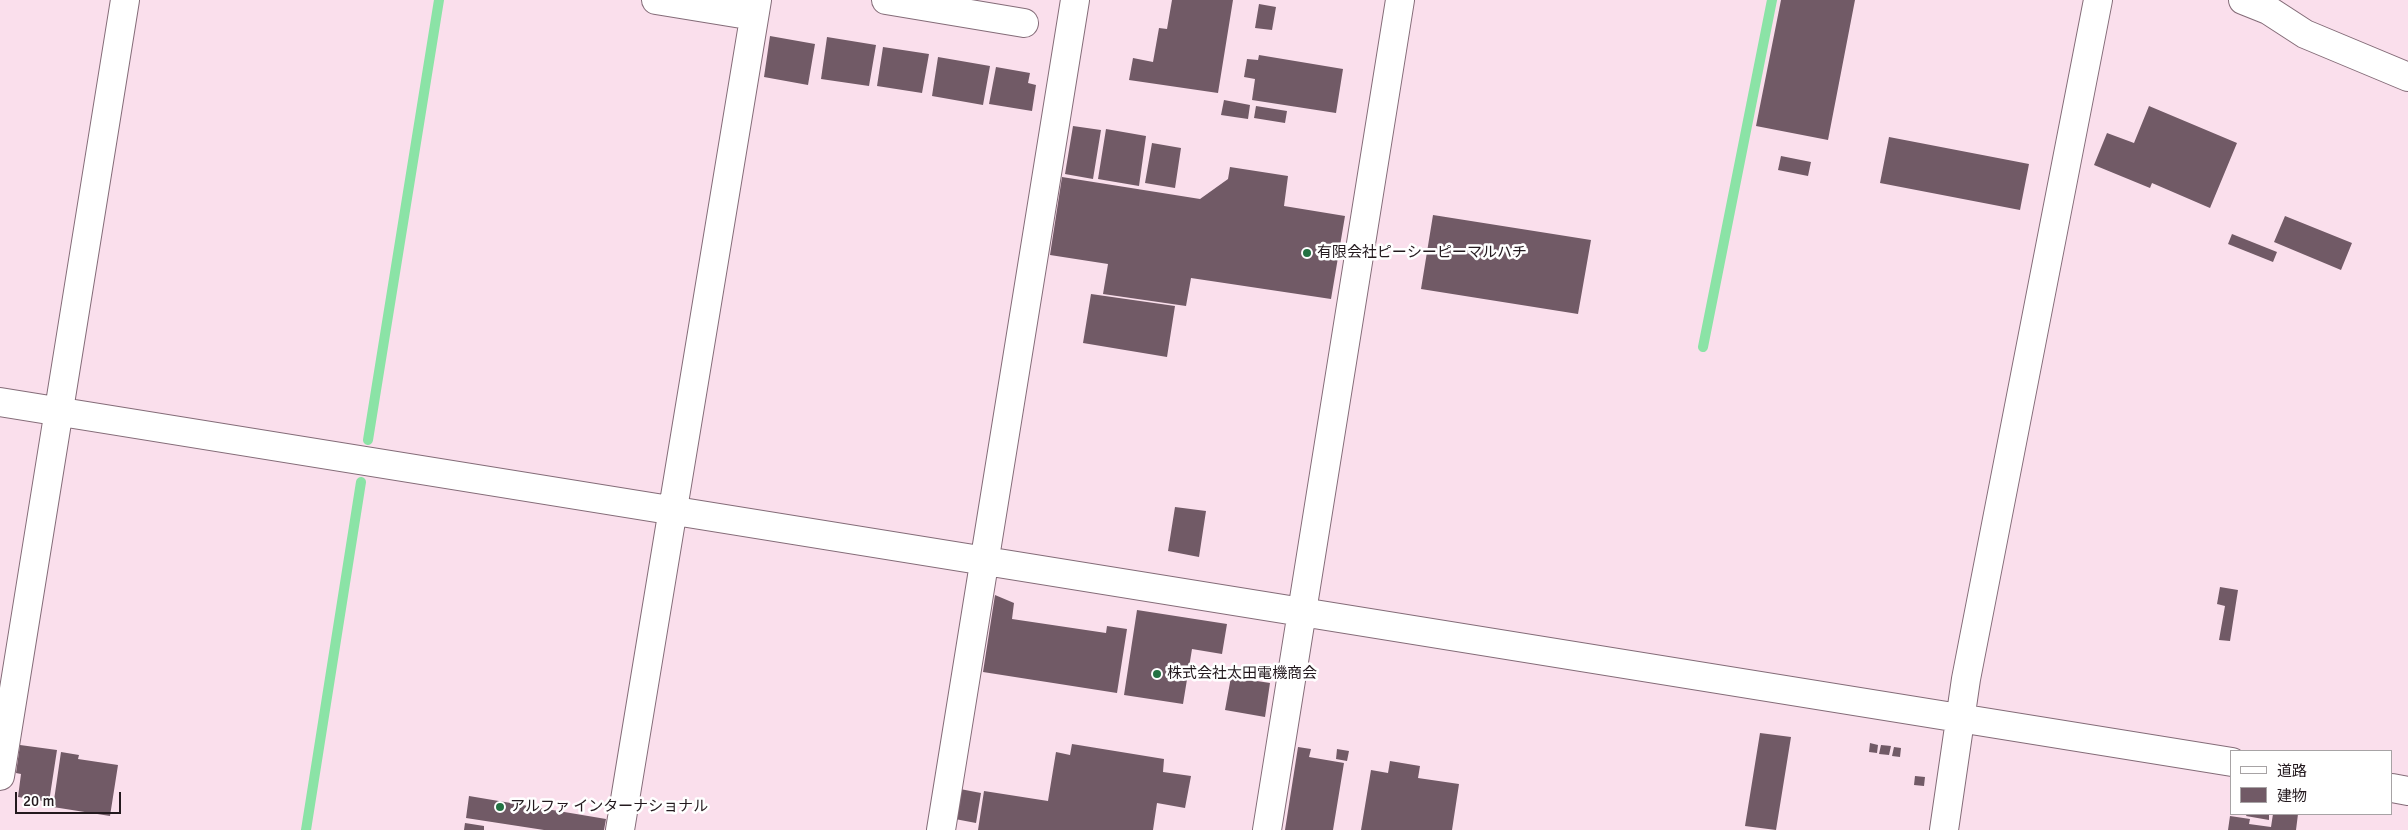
<!DOCTYPE html>
<meta charset="utf-8">
<style>
body{margin:0}
#map{position:relative;width:2408px;height:830px;overflow:hidden;background:#fadfec;font-family:Signika,"Noto Sans JP",sans-serif}
canvas{display:block}
.legend{position:absolute;left:2230px;top:750px;width:162px;height:65px;box-sizing:border-box;background:#fff;border:1px solid #a7a3a5;margin:0;padding:6px 9px;list-style:none;font-size:15px;color:#23191e}
.legend li{display:flex;align-items:center;gap:10px;height:25px}
.legend b{width:25px;border:1px solid #a7a3a5}
.scale{position:absolute;left:15px;top:792px;width:106px;height:22px;box-sizing:border-box;border:2px solid #23191e;border-top:0;padding-left:6px;font-size:15px;line-height:18px;white-space:nowrap;color:#23191e;-webkit-text-stroke:4px #fff;paint-order:stroke}
</style>
<div id="map">
<canvas width="2408" height="830"></canvas>
<ul class="legend">
<li><b style="height:6px;background:#fff"></b>道路</li>
<li><b style="height:14px;background:#715a66"></b>建物</li>
</ul>
<div class="scale">20 m</div>
</div>
<script>
const c = document.querySelector('canvas').getContext('2d');
c.lineJoin = 'round';
const poly = rows => new Path2D(rows.map(r => 'M' + r).join(''));
function stroke(path, color, width, dash) { c.strokeStyle = color; c.lineWidth = width; c.lineCap = dash ? 'butt' : 'round'; c.setLineDash(dash || []); c.stroke(path); }
function paint(path, color) { c.fillStyle = color; c.fill(path, 'evenodd'); }
function label(font, color, halo, rows, align = 'center') {
  c.font = font + ' Signika,"Noto Sans JP",sans-serif'; c.lineWidth = 5; c.setLineDash([]); c.textBaseline = 'middle'; c.strokeStyle = halo; c.fillStyle = color; for (const [text, x, y, turn = 0] of rows) {
    c.save(); c.translate(x, y); c.rotate((+turn || 0) * Math.PI / 180); c.textAlign = isNaN(turn) ? turn : align; if (halo) c.strokeText(text, 0, 0); c.fillText(text, 0, 0); c.restore();
  }
}
stroke(poly([
 [1703,347,1772,0],
 [368,440,439,0],
 [306,830,361,482]
]), '#8be3a6', 10);
paint(poly([
 [1172,0,1233,0,1218,93,1129,80,1133,58,1153,62,1159,28,1167,29],
 [1781,0,1855,0,1828,140,1756,126],
 [1259,4,1276,7,1272,30,1255,28],
 [770,36,815,44,808,85,764,77],
 [827,37,876,45,869,86,821,79],
 [883,47,929,54,922,93,877,86],
 [1259,55,1343,69,1336,113,1252,100,1255,79,1244,77,1247,59,1258,60],
 [938,57,990,66,983,105,932,96],
 [996,67,1030,73,1028,83,1036,85,1032,111,989,104],
 [1224,100,1250,105,1248,119,1221,115],
 [1256,106,1287,111,1285,123,1254,118],
 [2149,106,2237,143,2210,208,2152,183,2150,188,2094,165,2107,133,2134,143],
 [1073,126,1101,130,1093,179,1065,174],
 [1106,129,1146,136,1139,186,1098,179],
 [1889,137,2029,164,2020,210,1880,183],
 [1152,143,1181,148,1175,188,1145,183],
 [1781,156,1811,162,1808,176,1778,170],
 [1230,167,1288,176,1284,206,1345,216,1331,299,1191,278,1186,306,1103,294,1108,264,1050,255,1062,177,1200,199,1228,179],
 [1433,215,1591,240,1578,314,1421,289],
 [2285,216,2352,243,2341,270,2274,242],
 [2232,234,2277,252,2273,262,2228,244],
 [1091,294,1175,306,1167,357,1083,343],
 [1175,507,1206,511,1199,557,1168,551],
 [2220,587,2238,590,2230,641,2219,640,2225,606,2217,604],
 [995,595,1014,603,1012,619,1106,633,1107,626,1127,629,1117,693,983,672],
 [1137,610,1227,624,1222,654,1192,649,1183,704,1124,695],
 [1231,677,1270,683,1265,717,1225,710],
 [1760,733,1791,737,1776,830,1745,826],
 [1870,743,1878,745,1877,753,1869,752],
 [1072,744,1164,759,1163,772,1191,776,1185,808,1157,803,1153,830,978,830,984,791,1048,801,1056,752,1070,755],
 [20,745,57,750,49,802,18,797,21,774,16,773],
 [1881,745,1891,746,1889,755,1879,754],
 [1298,747,1311,749,1309,757,1344,763,1333,830,1285,830],
 [1894,747,1901,748,1900,757,1892,756],
 [1337,749,1349,751,1347,761,1336,759],
 [61,752,79,755,78,759,118,765,110,816,53,807],
 [1390,761,1420,766,1418,778,1459,784,1452,830,1361,830,1371,770,1388,773],
 [1915,776,1925,777,1924,786,1914,785],
 [960,789,981,793,976,823,955,819],
 [469,796,606,819,604,830,544,830,466,818],
 [2247,814,2269,814,2269,820,2246,816],
 [2273,814,2298,814,2296,830,2228,830,2230,816,2250,819,2249,824,2271,827],
 [465,823,484,826,484,830,464,830]
]), '#715a66');
const minor = poly([
 [656,0,754,16],
 [886,0,1024,23],
 [2243,0,2268,10,2305,34,2408,77],
 [0,402,2232,762],
 [0,776,125,0],
 [2392,788,2408,791],
 [620,830,757,0],
 [941,830,1075,0],
 [1267,830,1400,0],
 [1944,830,1966,679,2098,0]
]);
stroke(minor, '#846c78', 30);
stroke(minor, '#fff', 28);
for (const [x, y, r, color] of [
 [1307,253,5,"#227242"],
 [1157,674,5,"#227242"],
 [500,807,5,"#227242"]
]) { const dot = new Path2D(); dot.arc(x, y, r, 0, 2 * Math.PI); c.fillStyle = color; c.fill(dot); stroke(dot, '#fff', 2); }
label('15px', '#23191e', '#fff', [
 ["有限会社ピーシーピーマルハチ",1317,253],
 ["株式会社太田電機商会",1167,674],
 ["アルファ インターナショナル",510,807]
], 'left');
</script>
